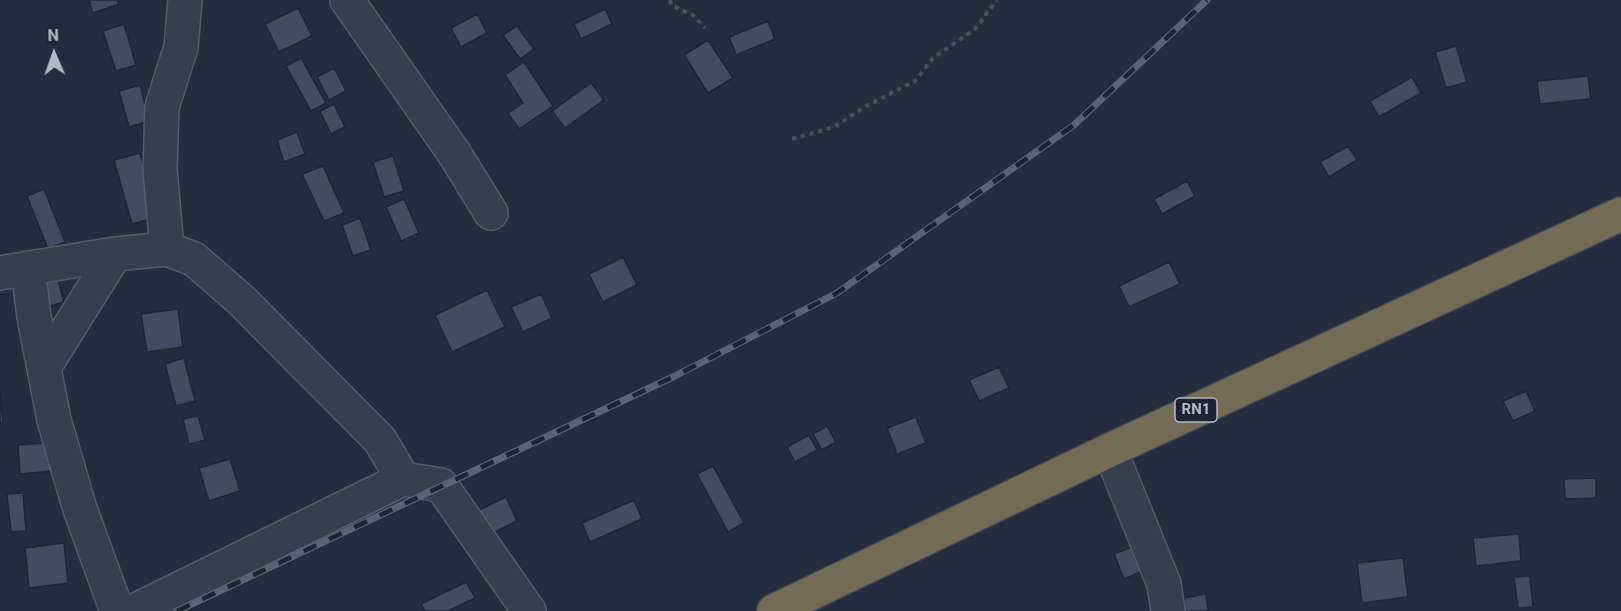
<!DOCTYPE html>
<style>
body{margin:0}
#map{position:relative;width:1621px;height:611px;overflow:hidden;background:#242c3e;font-family:Roboto,sans-serif}
canvas{display:block}
.north{position:absolute;left:24px;top:24px;width:60px;height:60px;-webkit-text-stroke:4px #1d2333;paint-order:stroke;rotate:358deg;font-size:16px;font-weight:700;line-height:24px;text-align:center;color:#b4b9c9}
.north::after{content:'';display:block;margin:auto;width:21px;height:27px;background:#b4b9c9;clip-path:polygon(50% 0,100% 100%,50% 72%,0 100%)}
</style>
<div id="map">
<canvas width="1621" height="611"></canvas>
<div class="north">N</div>
</div>
<script>
const c = document.querySelector('canvas').getContext('2d');
c.lineJoin = 'round';
function paint(path, color) { c.fillStyle = color; c.fill(path, 'evenodd'); }
const poly = rows => new Path2D(rows.map(r => 'M' + r).join(''));
function stroke(path, color, width, dash) { c.strokeStyle = color; c.lineWidth = width; c.lineCap = dash ? 'butt' : 'round'; c.setLineDash(dash || []); c.stroke(path); }
function label(font, color, halo, rows, align = 'center') {
  c.font = font + ' Roboto,sans-serif'; c.lineWidth = 4.5; c.setLineDash([]); c.textBaseline = 'middle'; c.strokeStyle = halo; c.fillStyle = color; for (const [text, x, y, turn = 0] of rows) {
    c.save(); c.translate(x, y); c.rotate((+turn || 0) * Math.PI / 180); c.textAlign = isNaN(turn) ? turn : align; if (halo) c.strokeText(text, 0, 0); c.fillText(text, 0, 0); c.restore();
  }
}
const building = poly([
 [89,0,117,0,119,4,93,13,89,0],
 [298,8,312,36,279,52,265,24,298,8],
 [605,9,612,24,581,39,574,24,605,9],
 [477,14,487,33,461,47,451,28,477,14],
 [768,21,775,39,736,55,729,37,768,21],
 [124,24,136,65,116,71,103,31,124,24],
 [517,26,534,49,520,59,503,35,517,26],
 [708,40,733,78,708,93,684,55,708,40],
 [1456,46,1467,82,1446,88,1435,52,1456,46],
 [301,58,326,103,311,111,286,66,301,58],
 [524,62,553,106,519,129,508,113,523,103,505,75,524,62],
 [334,68,346,91,329,100,317,77,334,68],
 [1588,76,1591,99,1540,104,1537,81,1588,76],
 [1412,77,1421,93,1379,117,1370,101,1412,77],
 [591,83,604,100,565,128,552,111,591,83],
 [140,85,149,121,129,127,119,91,140,85],
 [334,104,345,127,331,134,320,111,334,104],
 [297,132,305,154,284,162,277,140,297,132],
 [1348,146,1357,160,1329,177,1320,162,1348,146],
 [140,153,158,217,132,224,114,160,140,153],
 [393,156,404,191,384,197,373,162,393,156],
 [323,166,344,213,324,221,302,174,323,166],
 [1187,181,1195,196,1162,214,1154,199,1187,181],
 [44,189,65,242,48,249,27,196,44,189],
 [404,199,419,233,401,241,386,207,404,199],
 [360,218,371,250,353,256,342,225,360,218],
 [623,257,637,285,603,302,589,274,623,257],
 [1169,262,1180,284,1129,307,1119,286,1169,262],
 [57,277,64,302,43,308,36,282,57,277],
 [487,290,505,327,452,352,435,315,487,290],
 [541,294,552,318,523,332,511,307,541,294],
 [178,309,183,347,147,352,141,314,178,309],
 [184,358,195,401,176,406,165,364,184,358],
 [999,367,1009,388,979,401,969,380,999,367],
 [1526,391,1535,411,1513,421,1503,401,1526,391],
 [0,394,3,422,0,423,0,394],
 [198,416,205,440,189,444,183,419,198,416],
 [916,417,926,443,897,454,887,428,916,417],
 [827,426,836,442,822,450,813,434,827,426],
 [809,435,817,450,795,462,787,447,809,435],
 [60,442,62,470,20,474,18,445,60,442],
 [230,459,240,491,209,501,199,468,230,459],
 [713,466,744,523,728,532,697,474,713,466],
 [1596,478,1596,498,1565,499,1564,479,1596,478],
 [23,493,26,531,11,532,7,494,23,493],
 [506,497,517,521,491,534,479,510,506,497],
 [634,500,642,519,590,542,582,523,634,500],
 [1519,534,1521,561,1476,566,1473,538,1519,534],
 [64,543,68,583,29,588,25,548,64,543],
 [1135,546,1145,570,1124,579,1114,554,1135,546],
 [1403,558,1408,597,1362,603,1357,563,1403,558],
 [1530,576,1533,607,1518,608,1514,577,1530,576],
 [466,582,475,598,448,611,425,611,421,604,466,582],
 [1206,594,1208,611,1185,611,1184,598,1206,594]
]);
paint(building, '#434b60');
stroke(building, '#1f2535', 1.5);
const minor = poly([
 [347,0,454,153,491,213],
 [167,249,160,169,162,107,181,47,185,0],
 [28,268,34,317,54,420,80,509,117,611],
 [0,273,115,254,167,249,194,259,241,300,380,440,403,479,441,485,529,611],
 [45,366,115,254],
 [1110,450,1164,584,1168,611],
 [134,611,403,479]
]);
const highway = poly([
 [774,611,1110,450,1621,214]
]);
stroke(minor, '#565c6c', 36);
stroke(highway, '#434959', 36);
stroke(poly([
 [670,0,671,5,693,15,705,28],
 [792,139,834,127,866,106,915,81,933,58,975,29,997,0]
]), '#44565c', 4, [4.5, 4.5]);
stroke(minor, '#383e4e', 33);
stroke(highway, '#746b55', 33);
const rail = poly([
 [177,611,675,376,837,293,1074,125,1207,0]
]);
stroke(rail, '#5a6275', 7);
stroke(rail, '#1d2333', 4.5, [14]);
for (const [x, y, w] of [
 [1196,410,42]
]) { const box = new Path2D(); box.roundRect(x - w / 2, y - 12, w, 24, 4.5); c.fillStyle = '#1d2333'; c.fill(box); stroke(box, '#b4b9c9', 1.5); }
label('bold 15px', '#b4b9c9', null, [
 ["RN1",1196,410]
]);
</script>
